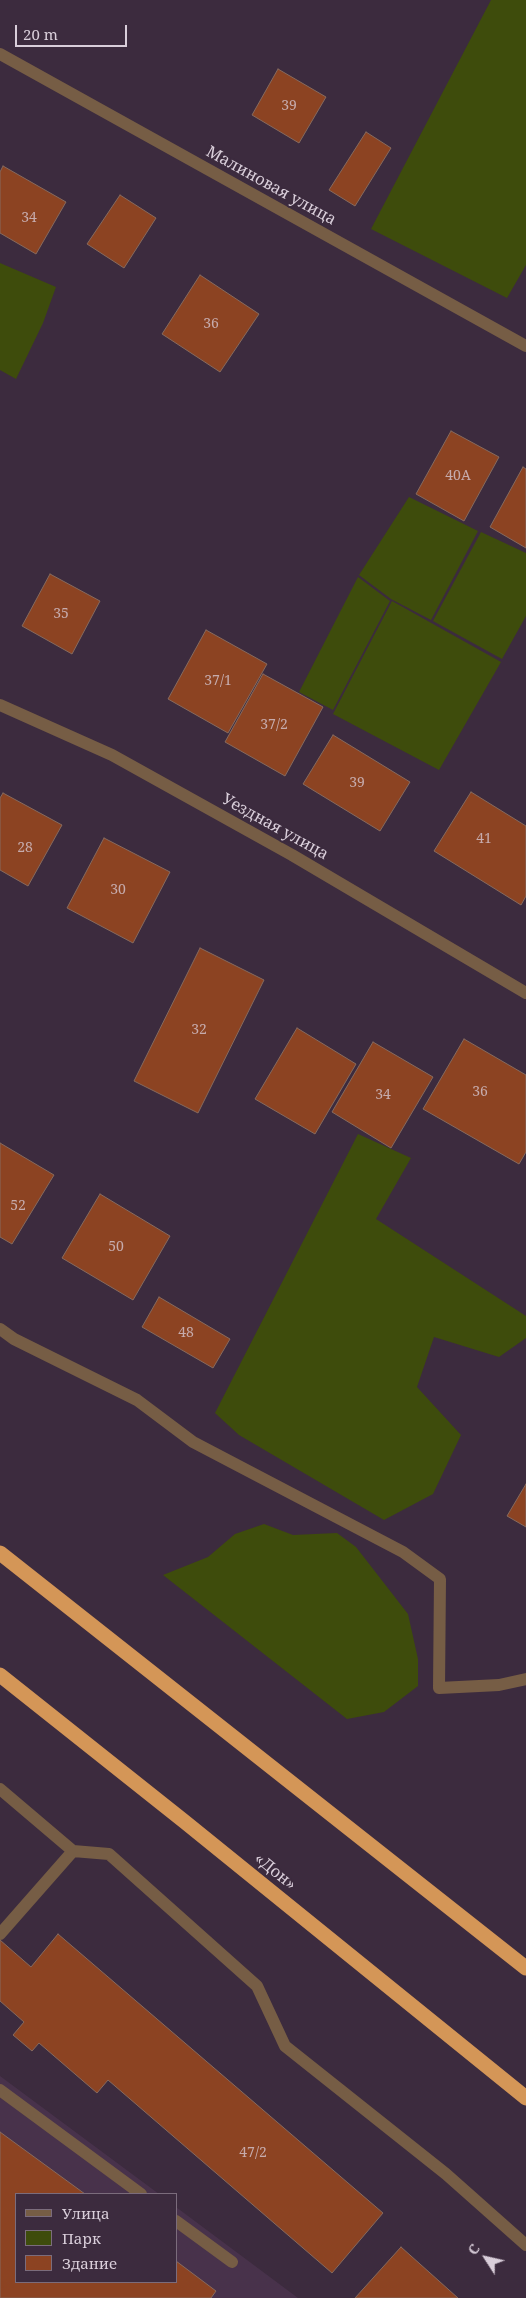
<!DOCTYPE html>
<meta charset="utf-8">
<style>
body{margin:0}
#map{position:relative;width:526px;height:2298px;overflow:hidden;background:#3c2b3e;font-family:"Noto Serif",serif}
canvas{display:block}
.legend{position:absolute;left:15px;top:2193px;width:162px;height:90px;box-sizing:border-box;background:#3c2b3e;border:1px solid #7b6c7c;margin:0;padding:6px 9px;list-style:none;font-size:15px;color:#d9ceda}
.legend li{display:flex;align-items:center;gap:10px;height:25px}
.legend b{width:25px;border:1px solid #7b6c7c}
.north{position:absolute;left:461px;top:2233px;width:50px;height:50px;-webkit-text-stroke:4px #3c2b3e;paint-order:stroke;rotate:305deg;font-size:14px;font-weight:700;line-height:20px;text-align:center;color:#d9ceda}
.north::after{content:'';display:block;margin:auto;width:18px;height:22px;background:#d9ceda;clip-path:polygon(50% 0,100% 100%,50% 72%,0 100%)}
.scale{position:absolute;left:15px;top:25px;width:112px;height:22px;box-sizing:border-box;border:2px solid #d9ceda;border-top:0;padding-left:6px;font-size:15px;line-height:18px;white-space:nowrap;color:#d9ceda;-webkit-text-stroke:4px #3c2b3e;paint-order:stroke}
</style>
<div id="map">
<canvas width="526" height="2298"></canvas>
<ul class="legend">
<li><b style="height:6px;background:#765d45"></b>Улица</li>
<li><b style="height:14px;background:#3e4c0c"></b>Парк</li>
<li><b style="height:14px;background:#8c4322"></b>Здание</li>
</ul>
<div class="north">С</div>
<div class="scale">20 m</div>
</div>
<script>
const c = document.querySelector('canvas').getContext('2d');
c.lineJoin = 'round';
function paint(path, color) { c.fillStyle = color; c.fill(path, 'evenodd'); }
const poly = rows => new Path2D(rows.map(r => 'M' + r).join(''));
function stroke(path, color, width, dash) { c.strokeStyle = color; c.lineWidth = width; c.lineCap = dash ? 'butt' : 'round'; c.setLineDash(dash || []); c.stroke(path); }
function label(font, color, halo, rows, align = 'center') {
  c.font = font + ' "Noto Serif",serif'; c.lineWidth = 4; c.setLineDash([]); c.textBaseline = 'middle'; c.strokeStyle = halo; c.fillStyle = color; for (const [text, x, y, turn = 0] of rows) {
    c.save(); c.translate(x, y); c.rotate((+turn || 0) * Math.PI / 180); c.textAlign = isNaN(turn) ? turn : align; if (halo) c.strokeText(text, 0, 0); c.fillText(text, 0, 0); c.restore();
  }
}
paint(poly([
 [0,2076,159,2194,16,2194,16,2282,176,2282,176,2207,298,2298,0,2298]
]), '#48324b');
paint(poly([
 [491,0,526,0,526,265,507,298,371,229],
 [0,263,56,287,43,323,16,379,0,370],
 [409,497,478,531,431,620,391,599,359,575],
 [481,532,526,553,526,616,502,659,433,621],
 [358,577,390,601,333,710,299,692],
 [392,601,501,662,439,770,333,714],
 [358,1134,411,1158,376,1219,526,1316,526,1338,499,1357,434,1337,417,1387,461,1435,433,1494,384,1520,239,1435,215,1413],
 [264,1524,293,1535,337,1533,356,1547,408,1614,418,1659,418,1686,384,1712,347,1719,163,1575,208,1557,235,1534]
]), '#3e4c0c');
const building = poly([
 [278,69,326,97,299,143,252,115,278,69],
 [366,132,391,148,355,206,329,190,366,132],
 [3,166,66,202,36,254,0,233,0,172,3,166],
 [120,195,156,218,124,268,87,244,120,195],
 [200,275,259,314,220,372,162,334,200,275],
 [451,431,499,457,464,521,416,494,451,431],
 [523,467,526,469,526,548,490,527,523,467],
 [50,574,100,601,72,654,22,626,50,574],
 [206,630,267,664,228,733,168,699,206,630],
 [263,674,323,707,285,776,225,742,263,674],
 [333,735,410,782,380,831,303,784,333,735],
 [471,792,526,826,526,896,521,905,434,851,471,792],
 [3,793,62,825,28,886,0,870,0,798,3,793],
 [104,838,170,872,133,943,67,908,104,838],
 [200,948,264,980,198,1113,134,1081,200,948],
 [297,1028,356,1064,315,1134,255,1099,297,1028],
 [464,1039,526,1075,526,1152,519,1164,423,1109,464,1039],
 [373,1042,433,1077,391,1148,332,1112,373,1042],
 [0,1143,54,1175,12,1244,0,1237,0,1143],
 [100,1194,170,1236,133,1300,62,1258,100,1194],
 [159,1297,230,1339,213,1368,142,1327,159,1297],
 [526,1484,526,1527,507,1516,526,1484],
 [58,1934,383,2213,332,2273,108,2080,97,2093,39,2043,32,2051,13,2035,24,2022,0,2001,0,1940,31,1967,58,1934],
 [0,2132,85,2194,16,2194,16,2282,176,2282,176,2261,216,2291,211,2298,0,2298,0,2132],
 [401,2247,458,2298,355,2298,401,2247]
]);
paint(building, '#8c4322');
stroke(building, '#866a5e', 1);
stroke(poly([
 [0,54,526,346],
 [0,705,112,755,292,855,526,993],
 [0,1329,14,1339,137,1400,193,1442,403,1552,440,1579,439,1688,499,1685,526,1679],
 [0,1789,73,1851,109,1854,257,1986,285,2046,446,2174,526,2245],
 [0,1934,73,1851],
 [0,2090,141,2194],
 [176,2221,232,2262]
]), '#765d45', 12);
stroke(poly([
 [0,1553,526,1968],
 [0,1675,185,1822,526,2098]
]), '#d49657', 15);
label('14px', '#c6abac', null, [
 ["39",289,106],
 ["34",29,218],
 ["36",211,324],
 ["40А",458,476],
 ["35",61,614],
 ["37/1",218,681],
 ["37/2",274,725],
 ["39",357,783],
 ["41",484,839],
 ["28",25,848],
 ["30",118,890],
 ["32",199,1030],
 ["36",480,1092],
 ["34",383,1095],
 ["52",18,1206],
 ["50",116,1247],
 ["48",186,1333],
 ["47/2",253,2153]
]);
label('16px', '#d9ceda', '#3c2b3e', [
 ["Малиновая улица",271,186,29],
 ["Уездная улица",275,827,29],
 ["«Дон»",275,1872,39]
]);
</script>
